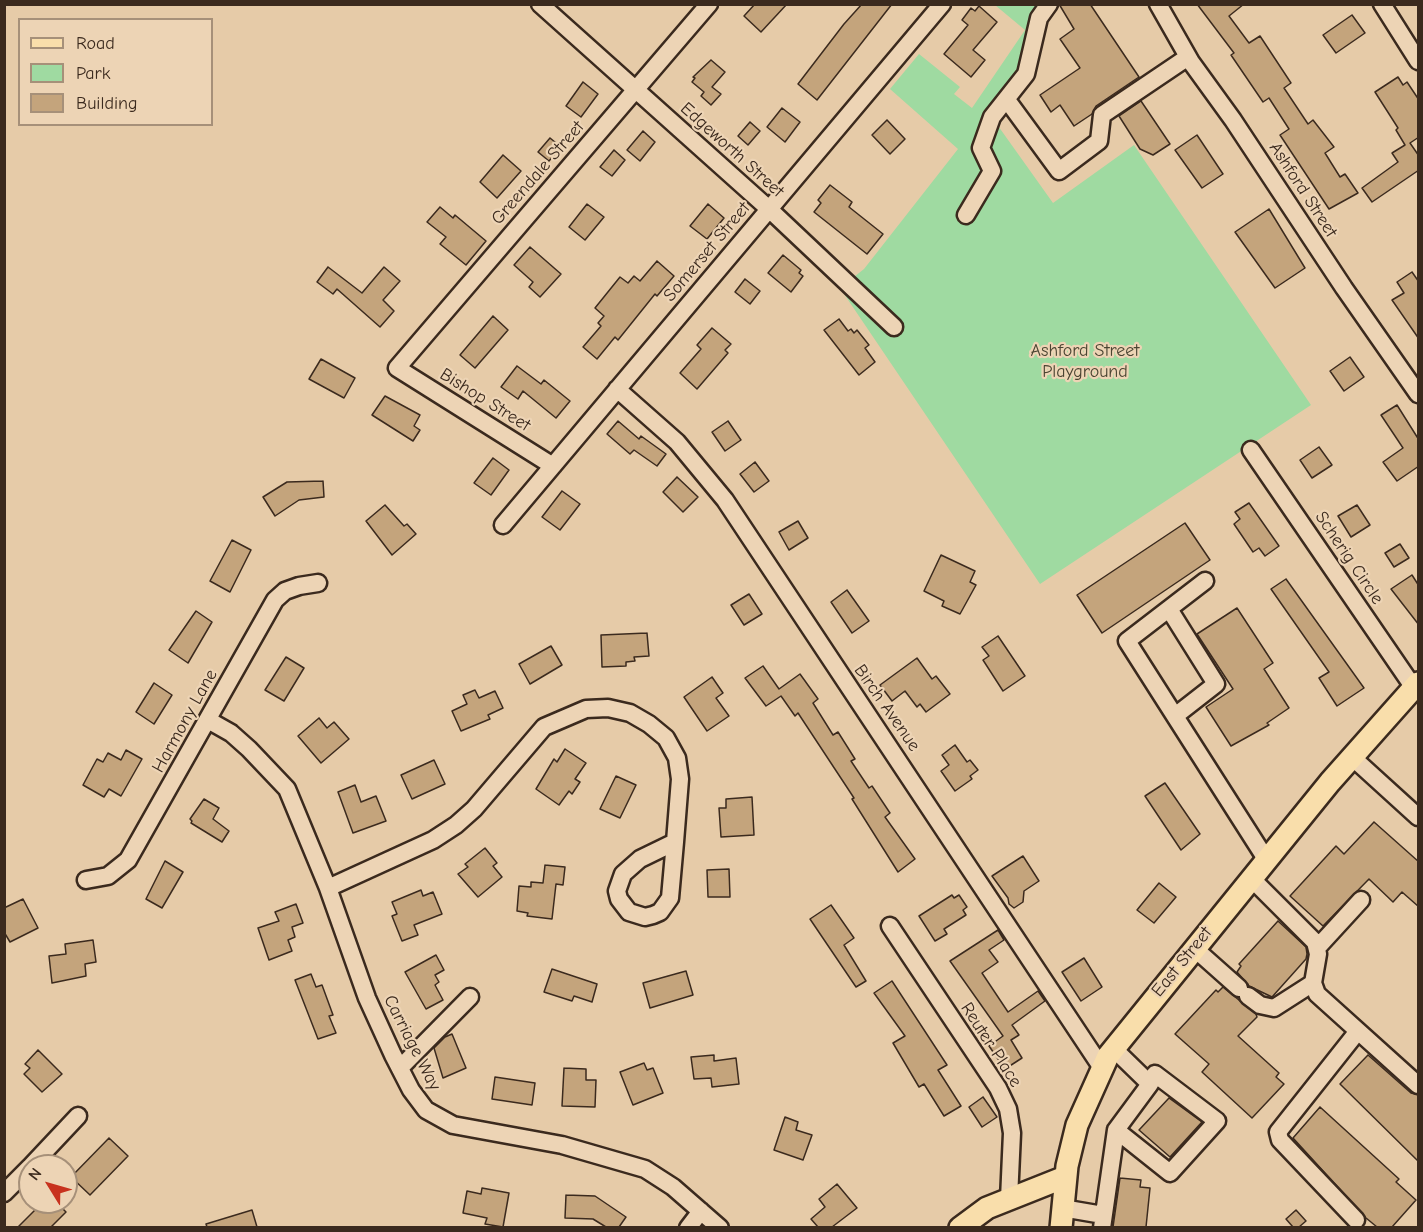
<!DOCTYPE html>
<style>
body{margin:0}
#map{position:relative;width:1423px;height:1232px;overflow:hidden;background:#e6cba8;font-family:"Comic Neue",sans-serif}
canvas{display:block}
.frame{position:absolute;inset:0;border:6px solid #3b2a1e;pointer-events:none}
.legend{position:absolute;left:18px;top:18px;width:195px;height:108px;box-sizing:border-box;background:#edd4b5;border:2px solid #a69079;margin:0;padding:8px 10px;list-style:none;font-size:18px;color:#3b2a1e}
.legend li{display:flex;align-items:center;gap:12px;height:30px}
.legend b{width:30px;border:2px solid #a69079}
.north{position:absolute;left:18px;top:1154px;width:60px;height:60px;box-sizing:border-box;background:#edd4b5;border:2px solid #a69079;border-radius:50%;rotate:307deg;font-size:16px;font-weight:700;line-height:24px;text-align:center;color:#3b2a1e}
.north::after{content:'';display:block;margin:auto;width:21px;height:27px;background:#c8321e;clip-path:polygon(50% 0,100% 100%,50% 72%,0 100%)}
</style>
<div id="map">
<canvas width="1423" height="1232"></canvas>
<div class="frame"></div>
<ul class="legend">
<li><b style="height:8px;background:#f9deab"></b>Road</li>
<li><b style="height:16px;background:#9fdaa1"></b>Park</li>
<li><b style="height:16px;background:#c4a47c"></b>Building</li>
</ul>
<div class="north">N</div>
</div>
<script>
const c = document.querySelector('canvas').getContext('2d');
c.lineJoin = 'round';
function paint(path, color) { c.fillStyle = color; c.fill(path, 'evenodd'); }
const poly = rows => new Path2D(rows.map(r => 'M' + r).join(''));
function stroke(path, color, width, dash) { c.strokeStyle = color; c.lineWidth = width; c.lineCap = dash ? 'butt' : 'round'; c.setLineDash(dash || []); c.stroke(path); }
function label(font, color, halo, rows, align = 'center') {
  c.font = font + ' "Comic Neue",sans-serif'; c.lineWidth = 4.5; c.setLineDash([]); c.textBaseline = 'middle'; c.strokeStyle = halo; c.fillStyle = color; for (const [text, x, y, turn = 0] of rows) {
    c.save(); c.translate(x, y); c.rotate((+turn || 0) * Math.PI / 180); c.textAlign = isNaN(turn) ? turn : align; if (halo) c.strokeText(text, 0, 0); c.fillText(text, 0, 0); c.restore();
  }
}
paint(poly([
 [995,5,1036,5,1050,9,996,123,1053,203,1134,145,1311,405,1040,584,840,288,864,269,958,149,890,89,919,54,960,87,954,94,972,108,1025,30]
]), '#9fdaa1');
const building = poly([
 [755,4,787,4,761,32,744,16,755,4],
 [862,4,892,4,817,100,798,84,844,24,862,4],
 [1059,4,1090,4,1139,77,1096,106,1092,114,1074,126,1060,105,1051,112,1040,95,1080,68,1060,39,1074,29,1059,4],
 [1197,4,1244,4,1229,16,1249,43,1260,36,1291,83,1284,88,1308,124,1313,120,1334,147,1325,153,1340,177,1345,174,1358,193,1329,209,1280,135,1289,129,1269,98,1263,102,1231,55,1234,53,1197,4],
 [979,6,997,22,973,50,985,60,971,77,944,54,968,25,962,20,971,8,975,11,979,6],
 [1352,15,1365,33,1336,53,1323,35,1352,15],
 [711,60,725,72,712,87,721,94,711,105,701,96,704,92,692,82,695,78,693,77,711,60],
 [1398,77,1403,85,1407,82,1419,100,1419,137,1410,143,1419,156,1419,170,1372,202,1362,188,1398,162,1392,153,1405,145,1396,130,1398,128,1375,92,1398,77],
 [583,82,598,94,581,117,566,106,583,82],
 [1141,101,1170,144,1153,155,1140,149,1119,116,1141,101],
 [782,108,800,122,785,142,767,127,782,108],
 [887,120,905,139,890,154,872,135,887,120],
 [750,122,760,131,748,145,738,136,750,122],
 [643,131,655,142,640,161,627,150,643,131],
 [1197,135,1223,174,1202,188,1175,150,1197,135],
 [550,138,561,147,549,161,538,152,550,138],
 [614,150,625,160,612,176,600,167,614,150],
 [503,155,521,171,497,198,480,182,503,155],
 [830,185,852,202,849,207,883,234,867,254,814,212,821,203,818,200,830,185],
 [587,204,604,217,585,240,569,227,587,204],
 [708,204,724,218,707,239,690,226,708,204],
 [440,207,453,218,455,215,486,241,466,265,440,244,446,237,427,222,440,207],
 [1269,209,1305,268,1275,288,1235,232,1269,209],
 [530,247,561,274,540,297,529,287,533,282,514,265,530,247],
 [783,255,801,270,799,273,803,276,791,292,768,273,783,255],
 [657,261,674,276,657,296,655,294,618,340,615,337,597,359,583,347,601,326,598,323,604,316,595,308,620,277,628,283,634,276,640,281,657,261],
 [328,267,362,293,384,267,400,281,383,300,394,311,380,327,337,289,333,294,317,282,328,267],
 [1412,272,1419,282,1419,339,1392,300,1404,293,1397,282,1412,272],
 [745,279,760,291,750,304,735,292,745,279],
 [493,316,508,330,475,368,460,355,493,316],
 [839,319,848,331,851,329,854,333,857,330,869,345,865,348,875,362,859,375,824,330,839,319],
 [712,328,731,344,725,350,728,353,697,389,680,373,701,349,697,345,712,328],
 [1350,357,1364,377,1344,391,1330,371,1350,357],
 [321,359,355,378,344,398,309,379,321,359],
 [517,366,541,384,544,380,570,401,556,418,523,391,518,399,501,387,517,366],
 [385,396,420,415,414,426,420,430,413,441,372,415,385,396],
 [1397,405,1419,440,1419,466,1397,481,1383,462,1403,448,1381,415,1397,405],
 [618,421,639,439,641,436,666,454,657,466,634,450,630,454,607,434,618,421],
 [728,421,741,440,725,451,712,432,728,421],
 [1319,447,1332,465,1312,478,1300,460,1319,447],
 [493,458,509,470,491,495,474,483,493,458],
 [755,462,769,481,754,492,740,474,755,462],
 [677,477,698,497,683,512,663,492,677,477],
 [323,481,324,497,299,500,275,516,263,497,287,482,323,481],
 [562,491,580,504,560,530,542,517,562,491],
 [1249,503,1279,546,1265,556,1259,548,1253,552,1234,524,1240,519,1235,512,1249,503],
 [385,505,404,526,407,524,416,534,392,555,366,521,385,505],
 [1357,505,1370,525,1351,537,1338,516,1357,505],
 [798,521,808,538,789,550,779,532,798,521],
 [1185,523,1210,560,1102,633,1077,595,1185,523],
 [232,540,251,550,230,592,210,581,232,540],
 [1400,544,1409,558,1394,567,1385,553,1400,544],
 [941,555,975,571,970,582,976,585,960,614,942,606,944,601,924,591,941,555],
 [1412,575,1419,586,1419,625,1391,589,1412,575],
 [1286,579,1364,688,1337,706,1319,678,1329,672,1271,589,1286,579],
 [847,590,869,621,852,633,831,602,847,590],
 [749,594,762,614,744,625,731,605,749,594],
 [1237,608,1273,663,1264,669,1289,708,1267,723,1269,725,1231,746,1206,707,1233,689,1197,634,1237,608],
 [196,611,212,622,188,663,169,650,196,611],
 [647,633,649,656,634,657,635,661,626,662,626,666,602,667,601,635,647,633],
 [998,636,1025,676,1003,691,983,660,989,656,982,647,998,636],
 [551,646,562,665,530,684,519,664,551,646],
 [286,657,304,668,284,701,265,690,286,657],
 [917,658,932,679,936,676,950,694,926,712,920,704,917,707,905,691,892,701,880,685,917,658],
 [763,666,779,689,800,674,818,699,813,703,833,735,838,732,855,759,851,761,869,788,872,786,890,813,885,817,915,859,898,872,852,799,854,798,798,713,795,716,781,696,766,706,745,678,763,666],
 [712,677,723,693,716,698,729,716,707,731,684,697,712,677],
 [154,683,172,695,154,724,136,712,154,683],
 [475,690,479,698,495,691,503,708,488,715,490,719,461,731,452,711,467,704,463,695,475,690],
 [319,718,327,728,334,722,349,739,321,763,298,736,319,718],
 [955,745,967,762,970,760,978,770,970,776,972,779,955,791,941,771,949,765,942,755,955,745],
 [565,749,586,763,575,779,580,782,572,794,569,791,559,805,536,789,554,759,557,762,565,749],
 [126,750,142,759,121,796,109,789,104,797,83,785,97,759,103,762,108,753,121,760,126,750],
 [434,760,445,784,412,799,401,775,434,760],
 [616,776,636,785,620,818,600,809,616,776],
 [1165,783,1200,834,1181,850,1145,796,1165,783],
 [355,785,361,802,376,796,386,821,353,833,338,792,355,785],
 [752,797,754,835,721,837,719,808,726,808,726,799,752,797],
 [204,799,219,808,213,819,229,831,222,842,191,823,192,821,190,819,204,799],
 [1374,822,1419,862,1419,907,1402,892,1393,902,1369,879,1323,926,1290,896,1336,846,1344,854,1374,822],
 [485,848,497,863,493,866,502,877,478,897,458,874,468,867,465,864,485,848],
 [1023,856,1039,881,1024,891,1023,902,1014,908,1009,904,1008,898,992,876,1023,856],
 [165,861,183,872,162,908,146,899,165,861],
 [545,865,565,867,563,885,556,884,552,919,527,916,528,913,517,911,519,886,531,887,531,882,543,883,545,865],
 [729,869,730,897,708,897,707,870,729,869],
 [1159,883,1176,897,1154,923,1137,910,1159,883],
 [421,890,423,896,433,892,442,914,414,925,418,935,402,941,392,916,397,914,392,902,421,890],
 [952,895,954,898,959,895,967,907,963,910,966,915,944,929,947,934,935,941,919,916,952,895],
 [23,899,38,928,10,942,4,932,4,908,23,899],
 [296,904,303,923,292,927,295,937,288,940,292,951,269,960,258,928,279,921,275,912,296,904],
 [831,905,854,938,844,945,866,981,856,987,810,919,831,905],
 [1278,921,1306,947,1307,954,1306,959,1272,997,1249,986,1237,972,1241,966,1239,964,1278,921],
 [998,930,1004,940,989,950,998,962,982,973,1008,1012,1038,991,1045,1001,1012,1025,1019,1035,1011,1040,1022,1058,1005,1069,989,1046,1003,1036,950,961,998,930],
 [93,940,96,962,85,964,86,976,52,983,49,956,66,954,65,944,93,940],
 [436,955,444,970,435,975,439,982,435,985,443,1000,426,1009,405,972,436,955],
 [1084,958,1102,987,1081,1001,1062,972,1084,958],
 [552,969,597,984,592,1002,574,996,572,1001,544,992,552,969],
 [686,971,693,995,650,1008,643,983,686,971],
 [311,974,316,987,322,985,333,1015,329,1016,336,1033,318,1039,295,980,311,974],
 [892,981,947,1065,938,1070,961,1106,944,1116,924,1084,919,1087,893,1043,905,1036,874,993,892,981],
 [1223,987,1256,1014,1257,1017,1238,1036,1279,1073,1276,1077,1284,1084,1252,1118,1202,1072,1209,1064,1175,1034,1216,990,1218,992,1223,987],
 [452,1034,466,1068,443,1078,434,1048,445,1037,452,1034],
 [38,1050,62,1074,42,1092,24,1074,30,1068,25,1064,38,1050],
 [714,1055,714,1061,736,1058,739,1084,712,1087,711,1078,694,1079,691,1057,714,1055],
 [1368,1055,1411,1093,1419,1095,1419,1162,1340,1084,1368,1055],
 [644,1063,647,1070,653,1068,663,1093,633,1105,620,1072,644,1063],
 [564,1068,586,1069,586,1080,596,1080,595,1107,562,1106,564,1068],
 [495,1077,535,1083,532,1105,492,1099,495,1077],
 [983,1097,997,1117,982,1127,969,1107,983,1097],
 [1169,1098,1202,1122,1170,1157,1139,1130,1169,1098],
 [1320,1107,1399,1179,1396,1182,1416,1200,1392,1227,1377,1227,1366,1218,1293,1138,1320,1107],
 [785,1117,798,1122,796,1130,812,1135,803,1160,774,1150,785,1117],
 [109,1138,128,1156,90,1195,71,1177,109,1138],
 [1120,1178,1141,1180,1140,1187,1150,1188,1146,1227,1113,1227,1120,1178],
 [837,1184,857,1208,832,1227,818,1227,811,1219,825,1207,819,1199,837,1184],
 [482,1188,509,1193,503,1227,485,1224,487,1218,463,1213,467,1191,481,1194,482,1188],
 [566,1195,595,1196,626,1217,619,1227,606,1227,593,1219,565,1218,566,1195],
 [43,1202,56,1202,66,1212,51,1227,18,1227,43,1202],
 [252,1210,257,1227,207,1227,206,1224,252,1210],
 [1296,1210,1306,1221,1299,1227,1293,1227,1286,1219,1296,1210]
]);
paint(building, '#c4a47c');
stroke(building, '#3b2a1e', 1.5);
const minor = poly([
 [540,4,769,209,894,327],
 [1158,4,1191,62,1233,120,1344,288,1418,394],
 [1382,4,1418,61],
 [1007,100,1059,171,1099,141,1102,115,1188,57],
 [966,215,992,171,981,148,992,117,1026,74,1039,18,1049,4],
 [617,389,677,442,725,500,1102,1068],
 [1251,450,1414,688],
 [553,466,397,368,709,4],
 [503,525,942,4],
 [1205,581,1127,641,1266,859],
 [1169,609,1216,684,1175,716],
 [208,720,231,733,249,749,287,789,328,888,367,998,393,1055,411,1090,426,1110,453,1125,562,1145,645,1169,673,1187,720,1228],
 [1352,757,1418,817],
 [1251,878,1315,942,1318,954,1313,983,1317,994,1418,1085],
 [86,880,108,876,128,860,275,600,285,591,299,586,318,583],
 [328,888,433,840,456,825,474,809,544,727,586,709,608,708,630,713,649,724,666,738,677,758,680,779,675,842,670,898,660,912,653,915,645,917,629,912,619,899,617,891,623,874,640,859,675,842],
 [890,926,998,1088,1008,1109,1012,1133,1009,1199],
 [1194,948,1239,988],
 [1317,948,1361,900],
 [1248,996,1260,1005,1274,1008,1313,983],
 [1114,1049,1150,1084,1116,1130,1170,1173,1217,1121,1155,1074,1150,1084],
 [400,1068,470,997],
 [31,1166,78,1116],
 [4,1193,30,1167],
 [1062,1208,1103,1215],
 [1356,1220,1280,1140,1278,1132,1358,1031],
 [688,1228,701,1211],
 [1102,1228,1116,1130]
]);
const major = poly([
 [960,1228,987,1208,1065,1177],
 [1061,1228,1067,1166,1077,1125,1108,1056,1330,782,1418,683]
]);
stroke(minor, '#3b2a1e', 21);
stroke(major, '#3b2a1e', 26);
stroke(minor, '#edd4b5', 16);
stroke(major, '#f9deab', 21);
label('18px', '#3b2a1e', '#edd4b5', [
 ["Edgeworth Street",732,150,42],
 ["Greendale Street",538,173,-49],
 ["Ashford Street",1303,190,57],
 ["Somerset Street",707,252,-50],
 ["Bishop Street",485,400,32],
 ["Scherig Circle",1349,558,56],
 ["Birch Avenue",887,708,55],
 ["Harmony Lane",185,721,-61],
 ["East Street",1182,962,-51],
 ["Carriage Way",412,1043,63],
 ["Reuter Place",991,1045,57]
]);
label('18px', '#4a4432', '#edd4b5', [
 ["Ashford Street",1085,351],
 ["Playground",1085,372]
]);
</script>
